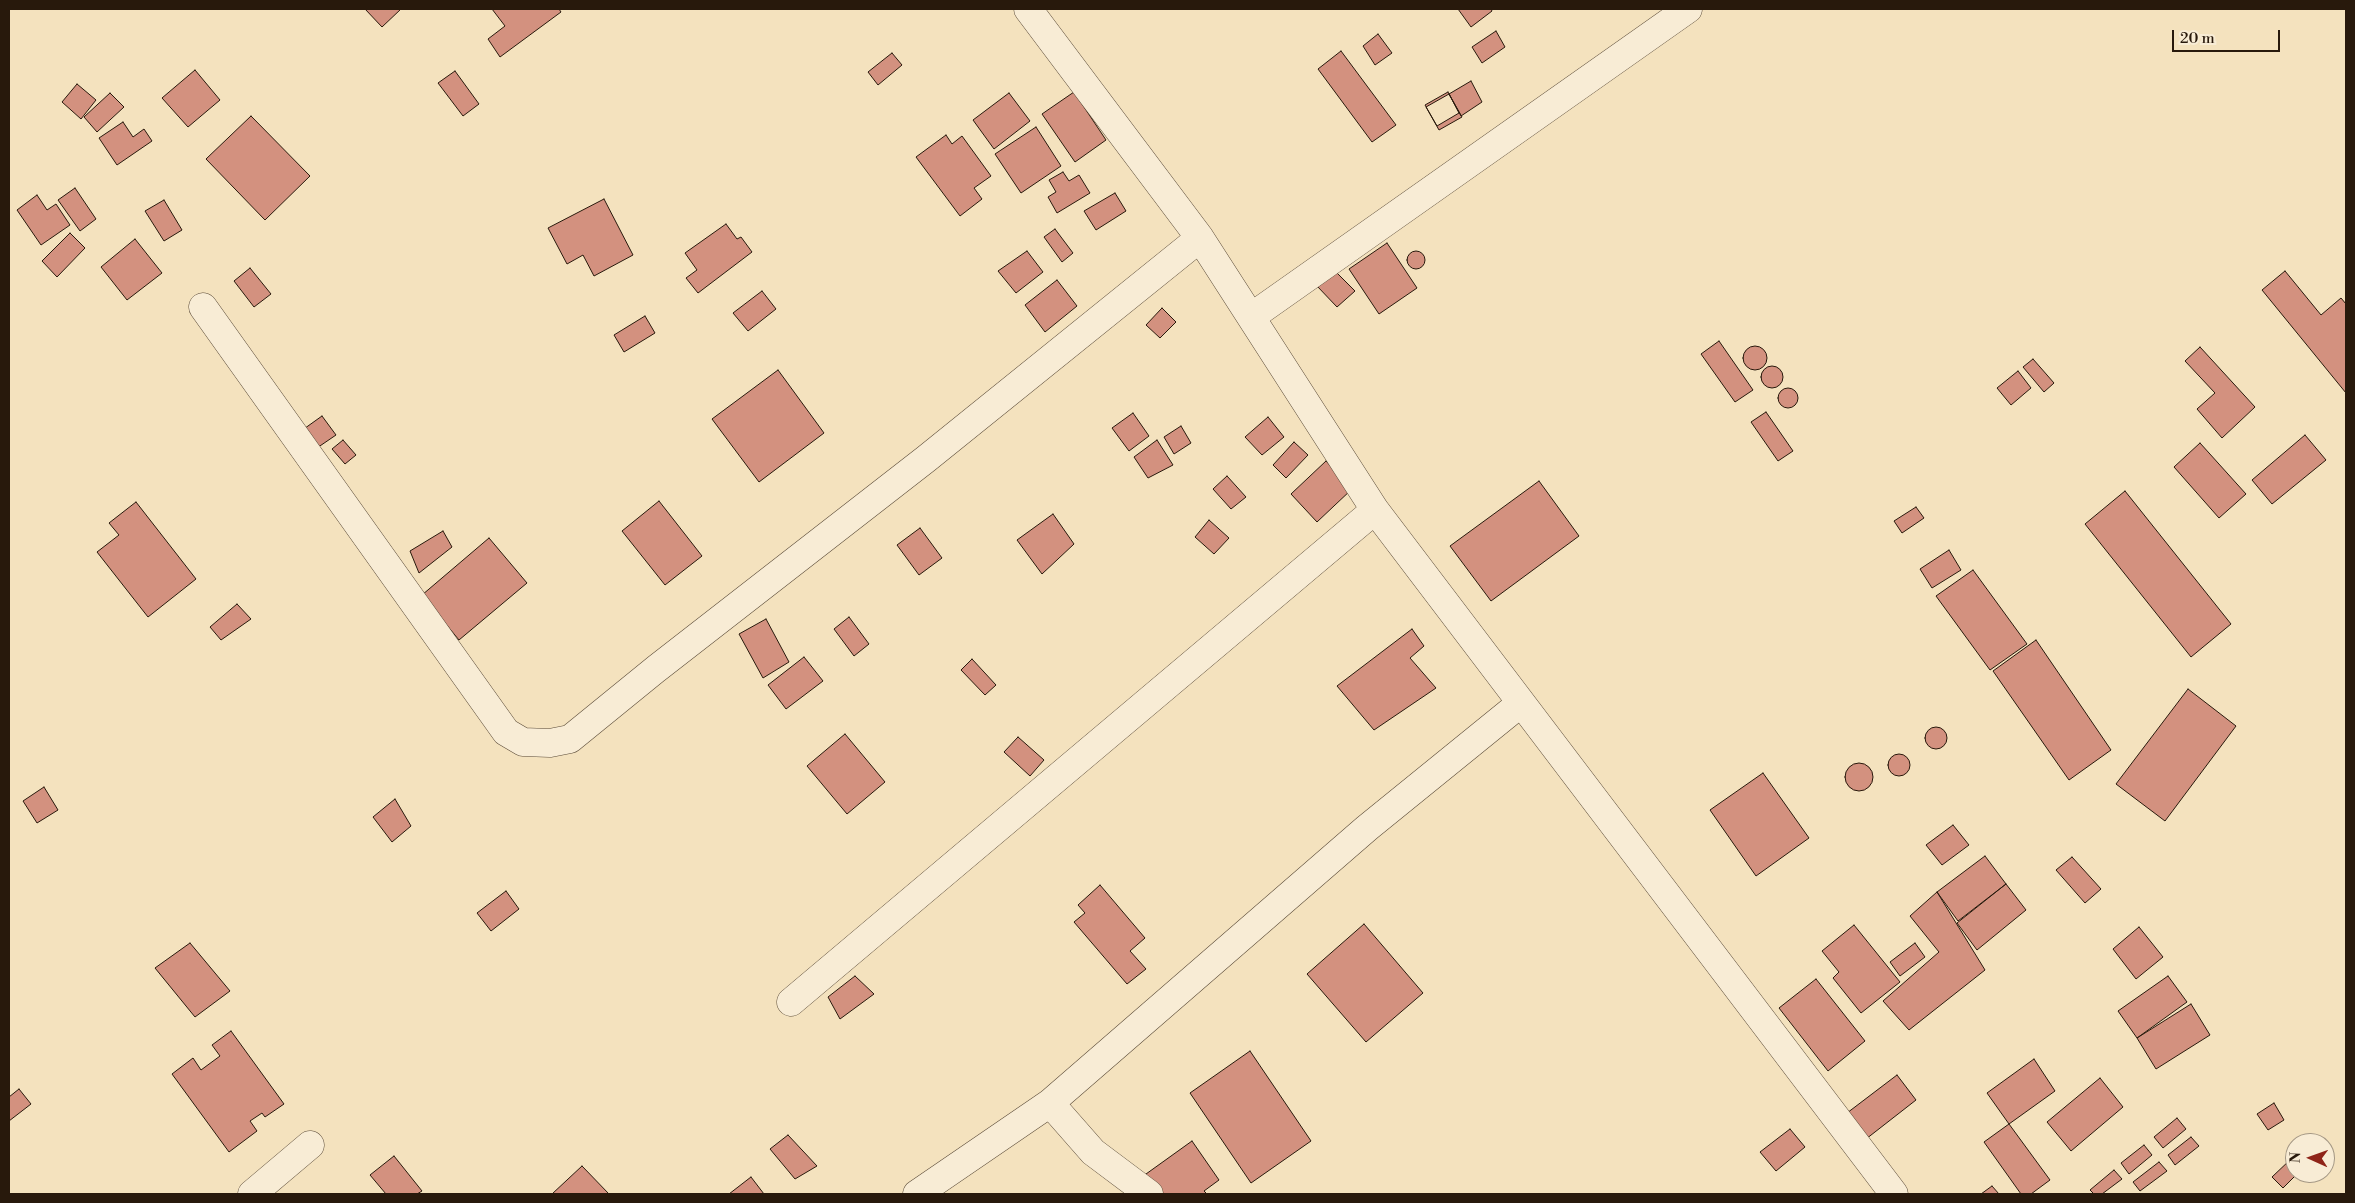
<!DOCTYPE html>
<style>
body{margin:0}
#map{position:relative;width:2355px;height:1203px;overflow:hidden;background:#f4e2be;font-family:"Libre Bodoni",serif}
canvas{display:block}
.frame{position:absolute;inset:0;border:10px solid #28190c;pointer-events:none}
.north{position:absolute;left:2285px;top:1133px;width:50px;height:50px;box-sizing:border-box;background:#f8ecd5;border:1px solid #a59885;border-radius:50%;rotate:272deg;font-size:14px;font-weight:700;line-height:20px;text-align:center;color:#28190c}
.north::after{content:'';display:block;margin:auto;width:18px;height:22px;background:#8f2418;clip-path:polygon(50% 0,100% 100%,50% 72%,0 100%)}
.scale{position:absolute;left:2172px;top:30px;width:108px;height:22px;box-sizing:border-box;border:2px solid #28190c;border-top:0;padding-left:6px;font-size:15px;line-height:18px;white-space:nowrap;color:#28190c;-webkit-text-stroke:4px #f8ecd5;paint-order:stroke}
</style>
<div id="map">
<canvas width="2355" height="1203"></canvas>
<div class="frame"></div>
<div class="north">N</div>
<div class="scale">20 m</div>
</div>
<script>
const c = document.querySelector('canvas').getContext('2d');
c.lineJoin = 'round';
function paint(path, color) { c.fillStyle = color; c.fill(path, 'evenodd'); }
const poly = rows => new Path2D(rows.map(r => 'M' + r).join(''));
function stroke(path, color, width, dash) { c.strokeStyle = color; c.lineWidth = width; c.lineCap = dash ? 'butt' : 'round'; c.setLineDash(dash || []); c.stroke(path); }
const building = poly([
 [365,9,401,9,382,27,365,9],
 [492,9,559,9,561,12,500,57,488,39,505,26,492,9],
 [1458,9,1491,9,1492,11,1471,27,1458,9],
 [1496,31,1505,47,1482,63,1472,47,1496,31],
 [1378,34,1392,53,1375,65,1363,46,1378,34],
 [1341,51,1396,125,1372,142,1318,69,1341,51],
 [892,53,902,65,878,85,868,72,892,53],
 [195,70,220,100,188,127,162,98,195,70],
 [455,71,479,104,463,116,438,83,455,71],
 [1471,81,1482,102,1461,116,1449,94,1471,81],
 [77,84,96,100,81,119,62,102,77,84],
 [1074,92,1106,140,1075,162,1042,114,1074,92],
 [1448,92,1459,113,1437,126,1425,105,1448,92],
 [110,93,124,107,97,132,84,117,110,93],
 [1009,93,1030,121,994,149,973,120,1009,93],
 [1449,94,1462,117,1439,130,1426,107,1449,94],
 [251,116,310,176,265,220,206,159,251,116],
 [123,122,133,137,144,129,152,141,117,165,99,138,123,122],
 [1036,127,1061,166,1021,193,995,154,1036,127],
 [946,135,952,144,962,136,991,176,974,188,982,199,960,216,916,157,946,135],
 [1063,172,1069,181,1079,175,1090,193,1057,213,1048,197,1056,192,1049,180,1063,172],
 [75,188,96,219,80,231,58,200,75,188],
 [1115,193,1126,211,1096,230,1084,211,1115,193],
 [37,195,47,210,56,204,70,225,41,245,17,210,37,195],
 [604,199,633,255,594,276,583,255,567,264,548,228,604,199],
 [164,200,182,230,164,241,145,211,164,200],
 [726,224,737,239,741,237,752,252,698,293,686,278,697,270,685,253,726,224],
 [1055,229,1073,253,1062,262,1044,237,1055,229],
 [70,233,85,248,57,277,42,261,70,233],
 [135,239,162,273,127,300,101,267,135,239],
 [1387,243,1417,288,1379,314,1349,269,1387,243],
 [1027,251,1043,272,1016,293,998,271,1027,251],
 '1407 260a9 9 0 1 1 18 0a9 9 0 1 1-18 0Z',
 [250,268,271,294,254,307,234,281,250,268],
 [1334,270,1355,291,1337,307,1317,286,1334,270],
 [2285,271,2321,315,2341,298,2346,304,2346,393,2262,290,2285,271],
 [1057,280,1077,306,1045,332,1025,305,1057,280],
 [762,291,776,309,748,331,733,313,762,291],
 [1162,308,1176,322,1160,338,1146,325,1162,308],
 [645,316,655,333,624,352,614,335,645,316],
 [1719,341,1753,390,1735,402,1701,354,1719,341],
 '1743 358a12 12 0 1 1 24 0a12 12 0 1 1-24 0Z',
 [2200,347,2255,407,2222,438,2197,409,2215,393,2185,361,2200,347],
 [2033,359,2054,383,2044,392,2023,367,2033,359],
 '1761 377a11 11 0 1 1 22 0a11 11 0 1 1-22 0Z',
 [778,370,824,433,759,482,712,419,778,370],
 [2018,371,2031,388,2011,405,1997,388,2018,371],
 '1778 398a10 10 0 1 1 20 0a10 10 0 1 1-20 0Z',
 [1766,412,1793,451,1778,461,1751,422,1766,412],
 [1133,413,1149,436,1129,451,1112,428,1133,413],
 [322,416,336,435,314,450,301,431,322,416],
 [1268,417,1284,437,1262,455,1245,437,1268,417],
 [1181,426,1191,443,1174,454,1164,437,1181,426],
 [2305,435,2326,460,2272,504,2252,480,2305,435],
 [343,440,356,455,345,464,332,449,343,440],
 [1157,440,1173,465,1148,478,1134,457,1157,440],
 [1294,442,1308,455,1286,478,1273,465,1294,442],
 [2200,443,2246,494,2219,518,2174,467,2200,443],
 [1326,461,1352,489,1317,522,1291,494,1326,461],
 [1227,476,1246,497,1231,509,1213,489,1227,476],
 [1539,481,1579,536,1491,601,1450,546,1539,481],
 [2125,491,2231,624,2191,657,2085,524,2125,491],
 [659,501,702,556,665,585,622,531,659,501],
 [136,502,196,579,148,617,97,552,119,535,109,523,136,502],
 [1916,507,1924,518,1902,533,1894,521,1916,507],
 [1053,514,1074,544,1042,574,1017,540,1053,514],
 [1209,520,1229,538,1214,554,1195,537,1209,520],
 [920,528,942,558,919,575,897,545,920,528],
 [443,531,452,547,419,573,410,551,443,531],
 [489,538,527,583,459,640,422,595,489,538],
 [1949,550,1961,570,1932,588,1920,569,1949,550],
 [1973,570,2027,644,1990,670,1936,596,1973,570],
 [237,604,251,619,221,640,210,627,237,604],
 [849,617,869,644,854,656,834,629,849,617],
 [766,619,789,662,763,678,739,634,766,619],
 [1412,629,1424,646,1410,658,1436,688,1374,730,1337,686,1412,629],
 [2036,640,2111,750,2069,780,1993,671,2036,640],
 [804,657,823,681,786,709,768,685,804,657],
 [972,659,996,685,985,695,961,670,972,659],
 [2188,689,2236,726,2165,821,2116,784,2188,689],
 '1925 738a11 11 0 1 1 22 0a11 11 0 1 1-22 0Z',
 [845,734,885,782,847,814,807,766,845,734],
 [1018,737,1044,760,1030,776,1004,752,1018,737],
 '1888 765a11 11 0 1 1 22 0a11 11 0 1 1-22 0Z',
 '1845 777a14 14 0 1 1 28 0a14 14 0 1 1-28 0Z',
 [1763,773,1809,838,1756,876,1710,810,1763,773],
 [44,787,58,810,37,823,23,801,44,787],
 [395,799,411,826,392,842,373,817,395,799],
 [1953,825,1969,845,1942,865,1926,845,1953,825],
 [1985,856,2006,884,1958,921,1937,892,1985,856],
 [2072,857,2101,889,2085,903,2056,870,2072,857],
 [2006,884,2026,910,1977,950,1957,923,2006,884],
 [1100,885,1145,938,1130,951,1146,969,1127,984,1074,922,1085,913,1078,905,1100,885],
 [506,891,519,909,491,931,477,913,506,891],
 [1937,892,1985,970,1909,1030,1883,1001,1939,952,1910,916,1937,892],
 [1364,924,1423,993,1366,1042,1307,974,1364,924],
 [1854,925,1900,982,1861,1013,1833,978,1839,972,1822,951,1854,925],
 [2139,927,2163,957,2136,979,2113,949,2139,927],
 [190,943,230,991,195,1017,155,968,190,943],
 [1915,943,1925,957,1900,976,1890,962,1915,943],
 [855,976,874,994,840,1019,828,997,855,976],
 [2168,976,2187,1002,2137,1038,2118,1011,2168,976],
 [1816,979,1865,1041,1828,1071,1779,1008,1816,979],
 [2191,1004,2210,1035,2156,1069,2137,1038,2191,1004],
 [231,1031,284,1104,265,1117,262,1113,250,1121,257,1131,229,1152,172,1074,193,1058,201,1070,220,1056,212,1045,231,1031],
 [1250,1051,1311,1141,1251,1183,1190,1093,1250,1051],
 [2034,1059,2055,1091,2009,1124,1987,1093,2034,1059],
 [1897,1075,1916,1100,1866,1139,1847,1113,1897,1075],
 [2100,1078,2123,1107,2071,1151,2047,1122,2100,1078],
 [19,1089,31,1104,9,1121,9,1097,19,1089],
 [2274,1103,2284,1120,2268,1130,2257,1114,2274,1103],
 [2177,1118,2186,1129,2163,1148,2154,1137,2177,1118],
 [2009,1124,2050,1180,2031,1194,2021,1194,1984,1142,2009,1124],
 [1790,1129,1805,1147,1776,1171,1760,1152,1790,1129],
 [788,1135,817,1166,795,1179,770,1149,788,1135],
 [2191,1137,2199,1146,2175,1165,2168,1155,2191,1137],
 [1192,1141,1219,1180,1204,1191,1207,1194,1160,1194,1146,1174,1192,1141],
 [2144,1145,2152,1155,2129,1174,2121,1163,2144,1145],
 [394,1156,422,1191,417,1194,386,1194,370,1175,394,1156],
 [2291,1159,2295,1162,2295,1173,2298,1173,2283,1188,2272,1177,2291,1159],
 [2159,1162,2167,1171,2140,1191,2133,1182,2159,1162],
 [582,1166,609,1194,552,1194,582,1166],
 [2114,1170,2122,1179,2102,1194,2094,1194,2090,1190,2114,1170],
 [751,1177,764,1194,729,1194,751,1177],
 [1992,1186,1999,1194,1981,1194,1992,1186]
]);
paint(building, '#d3917f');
stroke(building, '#28190c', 1);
const minor = poly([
 [1028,9,1200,238,1375,510,1894,1194],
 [203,307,506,732,523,742,550,743,570,739,656,669,926,459,1200,238],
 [1251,317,1688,9],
 [791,1002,1375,510],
 [1050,1103,1093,1152,1149,1194],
 [252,1194,310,1145],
 [917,1194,1050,1103,1367,828,1521,703]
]);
stroke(minor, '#5b4b38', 29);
stroke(minor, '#f8ecd5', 28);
</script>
